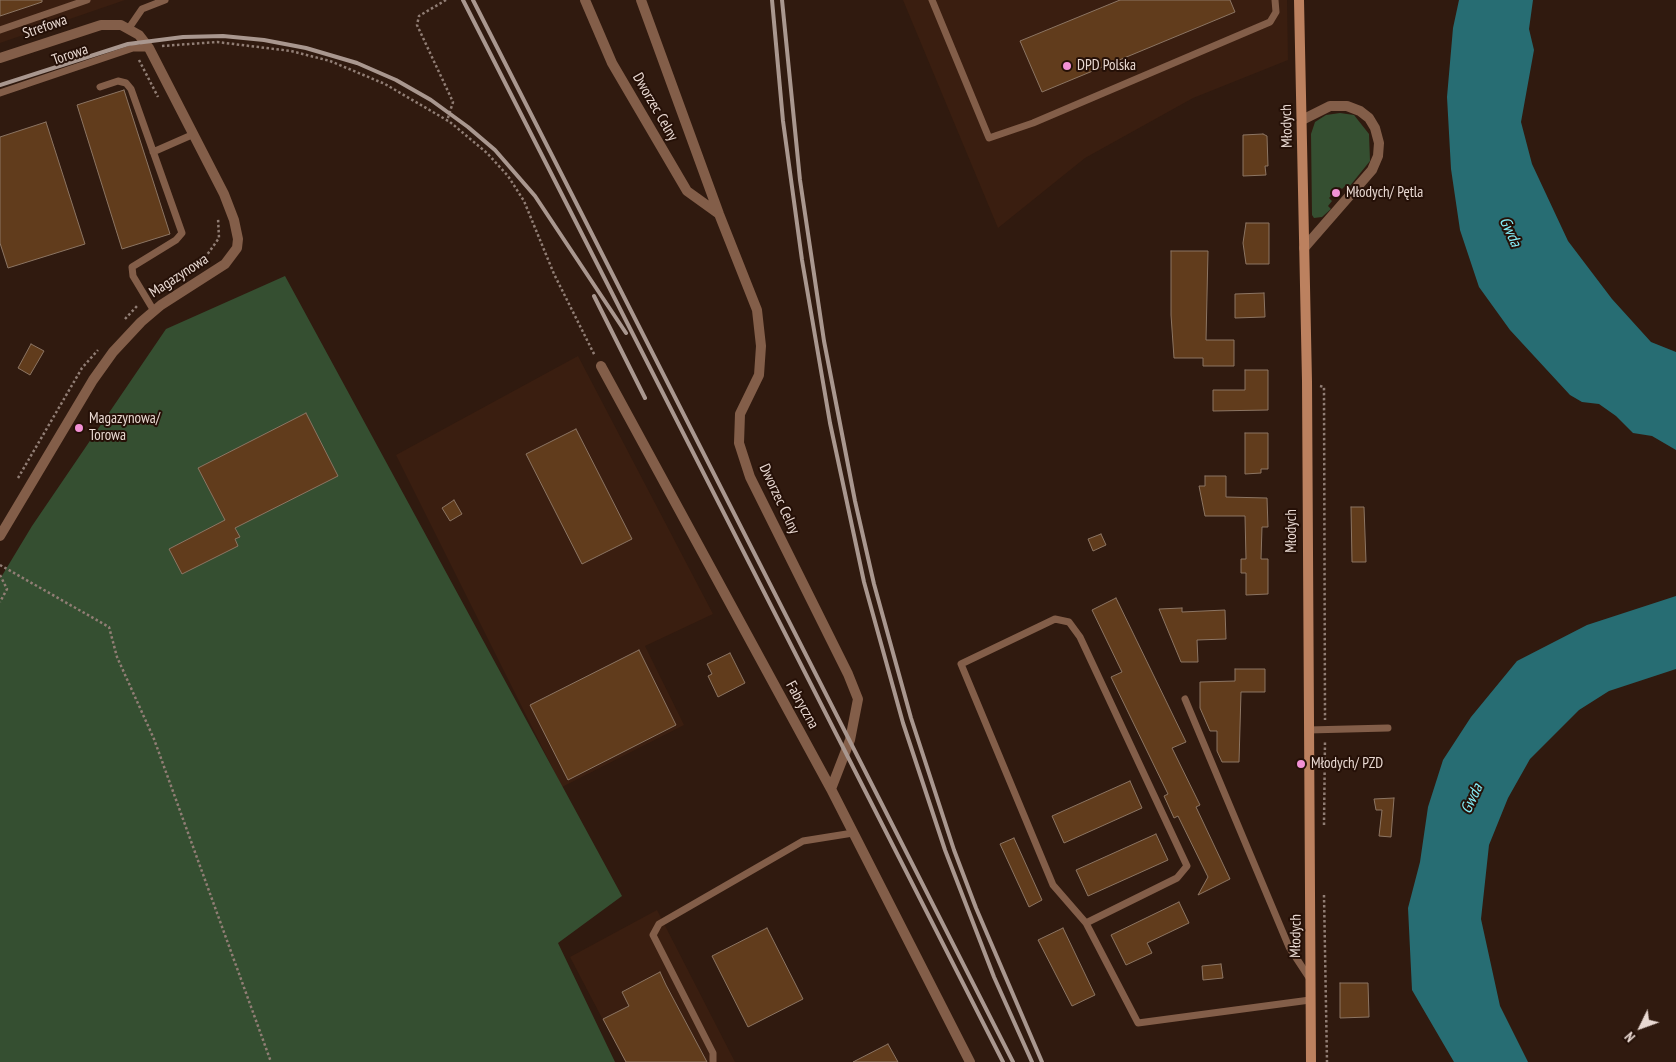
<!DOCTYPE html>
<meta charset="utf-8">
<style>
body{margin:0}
#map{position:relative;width:1676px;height:1062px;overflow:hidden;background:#301a0f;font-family:"PT Sans Narrow",sans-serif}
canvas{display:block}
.north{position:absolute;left:1616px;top:1002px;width:50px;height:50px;-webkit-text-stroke:4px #251007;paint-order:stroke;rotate:228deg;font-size:14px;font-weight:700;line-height:20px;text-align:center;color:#e9d9d2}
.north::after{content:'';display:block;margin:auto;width:18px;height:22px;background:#e9d9d2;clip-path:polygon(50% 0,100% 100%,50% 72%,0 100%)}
</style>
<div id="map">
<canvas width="1676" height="1062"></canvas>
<div class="north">N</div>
</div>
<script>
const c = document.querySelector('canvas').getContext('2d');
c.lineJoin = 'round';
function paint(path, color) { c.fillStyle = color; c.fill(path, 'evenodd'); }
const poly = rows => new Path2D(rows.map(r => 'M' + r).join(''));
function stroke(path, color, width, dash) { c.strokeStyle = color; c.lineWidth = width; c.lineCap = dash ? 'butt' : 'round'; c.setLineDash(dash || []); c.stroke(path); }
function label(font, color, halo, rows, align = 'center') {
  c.font = font + ' "PT Sans Narrow",sans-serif'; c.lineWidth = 4; c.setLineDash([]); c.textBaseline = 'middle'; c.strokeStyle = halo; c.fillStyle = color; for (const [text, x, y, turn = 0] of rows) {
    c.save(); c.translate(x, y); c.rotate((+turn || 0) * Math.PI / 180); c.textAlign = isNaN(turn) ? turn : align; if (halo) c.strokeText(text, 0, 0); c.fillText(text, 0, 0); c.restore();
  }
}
paint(poly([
 [0,0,125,0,0,43],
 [903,0,1287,0,1288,60,1193,98,1085,158,998,228],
 [578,356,713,614,645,646,684,725,562,787,396,455],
 [657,910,735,1062,625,1062,570,957]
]), '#3a1e10');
paint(poly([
 [1340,113,1354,115,1369,134,1370,161,1349,187,1346,185,1342,189,1339,187,1329,198,1332,201,1328,206,1331,209,1322,217,1314,218,1312,215,1311,134,1315,122,1326,115],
 [285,276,622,896,558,943,615,1062,0,1062,0,579,32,526,166,329]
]), '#354f31');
paint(poly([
 [1459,0,1533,0,1529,29,1534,50,1521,122,1532,164,1568,241,1612,299,1651,342,1676,352,1676,450,1652,436,1633,433,1616,416,1599,404,1582,402,1570,395,1510,330,1479,287,1460,230,1451,169,1447,97,1453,28],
 [1676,596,1676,669,1609,691,1579,710,1530,759,1508,798,1489,845,1481,919,1500,1006,1528,1062,1454,1062,1412,990,1408,908,1420,862,1428,807,1443,760,1471,717,1517,661,1587,625]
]), '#276d73');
const building = poly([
 [0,0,42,0,42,2,0,16,0,0],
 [1120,0,1230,0,1235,12,1042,92,1020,41,1120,0],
 [124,90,170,234,122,249,77,105,124,90],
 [46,122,85,244,8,268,0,243,0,137,46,122],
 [1263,134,1267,136,1268,166,1265,166,1266,175,1243,176,1243,135,1263,134],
 [1246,223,1269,223,1269,264,1246,264,1243,243,1246,223],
 [1171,251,1208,251,1206,340,1234,340,1234,366,1203,366,1203,358,1174,358,1171,315,1171,251],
 [1264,293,1265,317,1235,318,1235,294,1264,293],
 [31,344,44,351,30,375,18,368,31,344],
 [1245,370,1268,370,1268,410,1213,411,1213,390,1245,390,1245,370],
 [306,413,338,476,235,528,240,537,235,539,238,546,182,574,169,549,225,520,198,468,306,413],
 [576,429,632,539,582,564,526,454,576,429],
 [1245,433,1268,433,1268,469,1261,469,1261,473,1245,474,1245,433],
 [1205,476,1226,476,1226,497,1267,498,1268,527,1262,527,1261,559,1268,559,1268,594,1246,595,1246,573,1241,573,1241,559,1246,559,1245,516,1205,516,1199,486,1205,486,1205,476],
 [454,500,462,514,450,521,442,508,454,500],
 [1351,507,1364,507,1366,562,1352,562,1351,507],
 [1101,534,1106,545,1093,551,1088,539,1101,534],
 [1116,598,1186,742,1172,748,1200,805,1196,807,1230,879,1198,895,1208,877,1178,816,1174,818,1164,796,1168,794,1111,677,1122,672,1092,610,1116,598],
 [1182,608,1182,612,1225,610,1226,639,1197,640,1198,662,1181,662,1159,609,1182,608],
 [639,650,676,725,568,780,530,705,639,650],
 [730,653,745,683,718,697,708,676,712,674,707,664,730,653],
 [1235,669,1265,669,1265,692,1241,692,1239,762,1222,762,1217,751,1217,731,1210,731,1200,708,1200,682,1235,681,1235,669],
 [1130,781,1142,808,1064,843,1052,816,1130,781],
 [1394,798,1391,837,1379,836,1382,810,1376,810,1374,799,1394,798],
 [1156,834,1168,860,1088,896,1076,870,1156,834],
 [1014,838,1042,900,1029,907,1000,844,1014,838],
 [1179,902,1189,923,1147,943,1152,953,1126,965,1111,935,1179,902],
 [767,928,803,999,748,1027,712,956,767,928],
 [1063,928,1095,995,1072,1006,1038,940,1063,928],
 [1221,964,1223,978,1203,980,1202,966,1221,964],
 [660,972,666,985,707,1062,626,1062,603,1019,629,1006,622,992,660,972],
 [1340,983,1368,983,1369,1017,1340,1018,1340,983],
 [888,1044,898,1062,853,1062,888,1044]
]);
paint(building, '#613c1c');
stroke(building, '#8c7563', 1);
stroke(poly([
 [446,0,419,16,417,25,453,102,447,121],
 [162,46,217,42,291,51,330,61,385,84,450,122,487,153,508,176,524,201,554,274,595,356],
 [139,60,158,97],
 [202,262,219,238,218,218],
 [153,291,179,277],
 [125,319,138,305],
 [1320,386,1324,387,1325,720],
 [18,478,82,368,98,350],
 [0,565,109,627,117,657,154,739,271,1062],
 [0,575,7,589,0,602],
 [1324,825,1325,740],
 [1324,895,1327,1062]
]), '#917e75', 2.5, [2.5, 2.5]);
stroke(poly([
 [932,0,989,138,1033,123,1270,22,1276,12,1275,0],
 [129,28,142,9,165,0],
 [0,30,87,0],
 [100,87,118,81,126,83,131,89,182,233,176,240,132,267,133,276,154,311],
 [0,93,133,48,149,48],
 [153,152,194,134],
 [1185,699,1289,947,1310,979],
 [1308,730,1388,728],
 [1086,923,1177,878,1187,866,1080,637,1069,622,1055,619,961,664,1053,885,1086,923,1138,1023,1310,1000],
 [713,1062,713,1053,653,935,659,924,803,841,853,833]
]), '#835e49', 7);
stroke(poly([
 [585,0,612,63,687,191,719,214],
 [641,0,719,214,757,310,761,346,759,375,740,414,739,443,750,477,848,674,858,699,850,740,831,789],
 [0,58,101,25,121,25,139,35,149,48,224,194,234,220,238,239,237,248,225,264,161,305,141,322,113,352,93,380,0,536],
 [1302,120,1330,106,1347,106,1360,111,1369,118,1375,128,1379,143,1378,156,1372,170,1304,248],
 [601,366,831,789,970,1062]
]), '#835e49', 10);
stroke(poly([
 [1299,0,1307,381,1311,1062]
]), '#bc815f', 10);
stroke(poly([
 [463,0,1003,1062],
 [473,0,1013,1062],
 [772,0,783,121,802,260,830,423,864,582,903,723,945,850,994,977,1032,1062],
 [782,0,800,180,824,341,855,501,874,584,911,718,954,850,976,908,1042,1062],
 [0,85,128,44,183,37,223,36,264,40,306,48,357,63,396,80,431,100,468,127,495,150,535,196,626,333],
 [594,296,645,398]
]), '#a9978f', 4);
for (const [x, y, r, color] of [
 [1067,66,5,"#f391d5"],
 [1336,193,5,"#f391d5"],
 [79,428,5,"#f391d5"],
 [1301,764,5,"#f391d5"]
]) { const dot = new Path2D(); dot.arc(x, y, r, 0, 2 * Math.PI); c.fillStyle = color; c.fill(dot); stroke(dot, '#251007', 2); }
label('15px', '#e9d9d2', '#251007', [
 ["Strefowa",45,27,-19],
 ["Torowa",70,55,-19],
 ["Dworzec Celny",655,107,60],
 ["Młodych",1287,126,-91],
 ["Magazynowa",179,276,-33],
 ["Dworzec Celny",779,499,65],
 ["Młodych",1292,531,-90],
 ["Fabryczna",802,705,61],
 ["Młodych",1296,936,-89]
]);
label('15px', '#e9d9d2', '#251007', [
 ["DPD Polska",1077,66],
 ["Młodych/ Pętla",1346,193],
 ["Magazynowa/",89,419],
 ["Torowa",89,436],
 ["Młodych/ PZD",1311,764]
], 'left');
label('italic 16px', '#85eff9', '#251007', [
 ["Gwda",1510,232,65],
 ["Gwda",1472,799,-65]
]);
</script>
